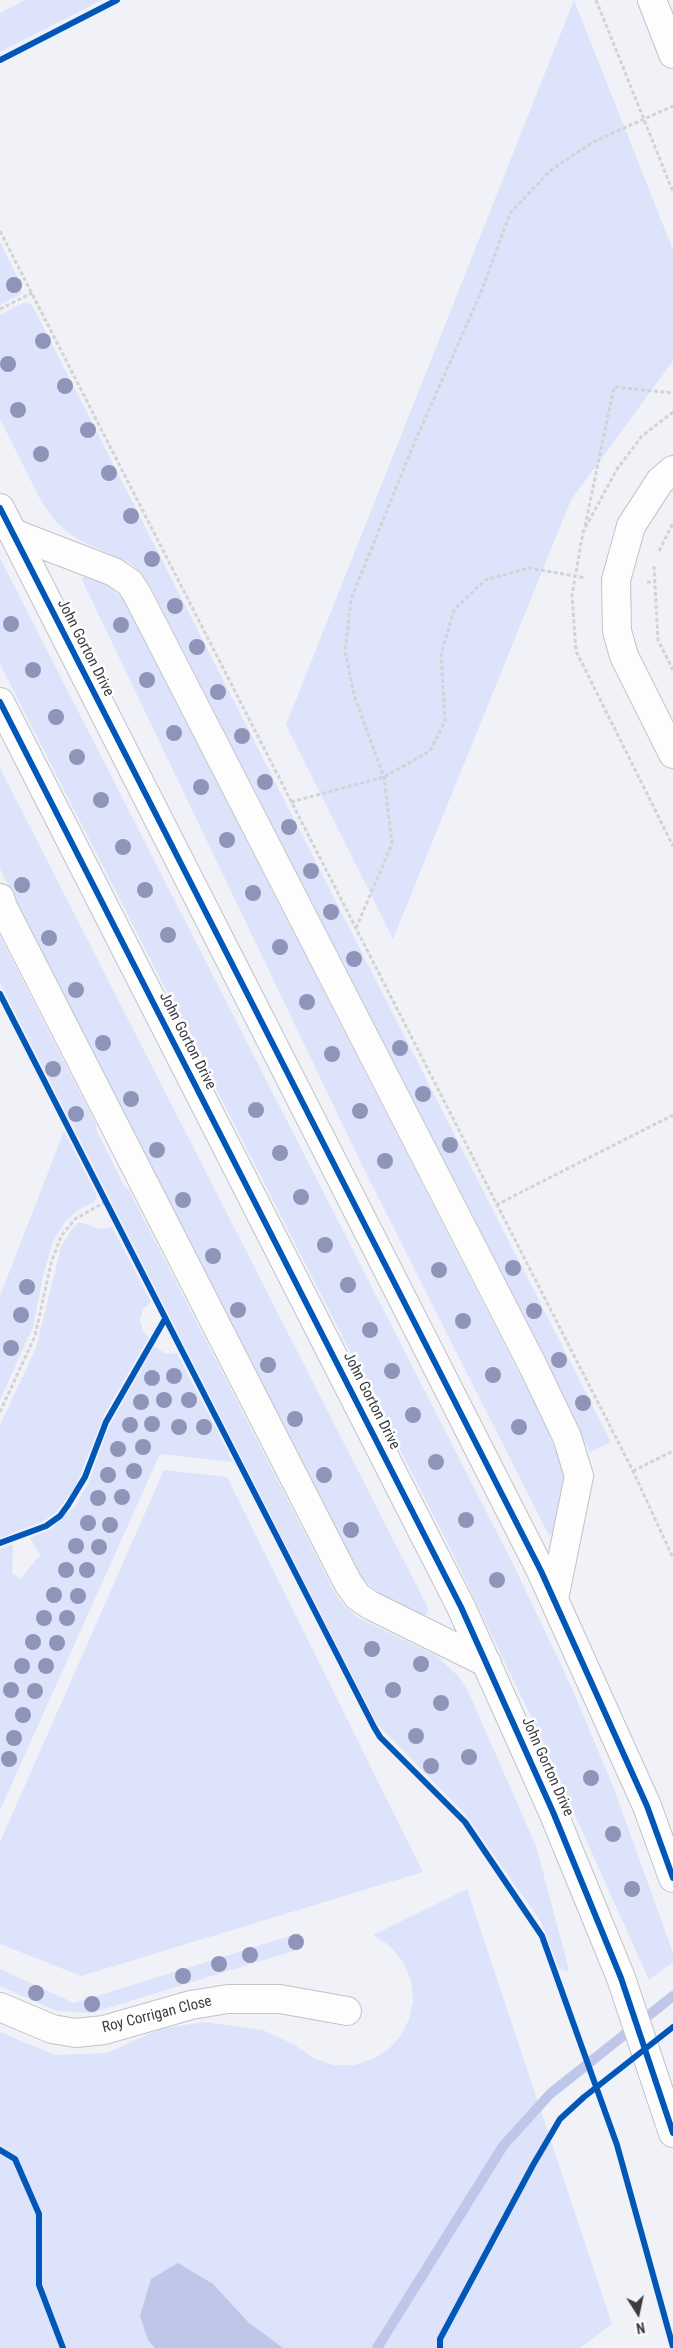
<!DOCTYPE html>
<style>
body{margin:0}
#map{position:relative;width:673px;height:2348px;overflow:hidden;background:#f1f2f7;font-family:"Roboto Condensed",sans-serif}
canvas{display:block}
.north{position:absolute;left:613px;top:2288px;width:50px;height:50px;-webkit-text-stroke:4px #fff;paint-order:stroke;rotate:170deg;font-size:14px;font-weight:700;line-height:20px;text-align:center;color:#3b3c3e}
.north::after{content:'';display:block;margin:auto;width:18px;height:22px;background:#3b3c3e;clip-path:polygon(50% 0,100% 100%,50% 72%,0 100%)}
</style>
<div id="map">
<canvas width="673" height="2348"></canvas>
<div class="north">N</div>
</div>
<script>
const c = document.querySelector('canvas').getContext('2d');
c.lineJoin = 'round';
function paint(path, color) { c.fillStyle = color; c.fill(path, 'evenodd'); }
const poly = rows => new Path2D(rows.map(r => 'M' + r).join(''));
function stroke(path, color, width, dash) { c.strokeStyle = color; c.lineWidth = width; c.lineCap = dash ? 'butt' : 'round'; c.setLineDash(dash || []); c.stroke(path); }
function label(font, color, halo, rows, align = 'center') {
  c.font = font + ' "Roboto Condensed",sans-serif'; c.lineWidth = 5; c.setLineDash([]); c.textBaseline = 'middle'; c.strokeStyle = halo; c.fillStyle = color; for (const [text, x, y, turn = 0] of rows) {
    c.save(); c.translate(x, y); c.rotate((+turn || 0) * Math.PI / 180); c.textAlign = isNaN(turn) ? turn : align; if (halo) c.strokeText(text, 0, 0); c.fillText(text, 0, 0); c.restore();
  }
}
paint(poly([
 [25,0,102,0,0,52,0,13],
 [574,0,673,250,673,361,571,500,393,939,286,725],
 [0,242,22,286,21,294,0,305],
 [25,302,32,305,76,391,611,1442,590,1452,151,588,140,572,130,563,79,540,66,531,56,522,40,499,0,419,0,315],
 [0,558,513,1564,571,1686,614,1789,673,1953,673,1962,649,1980,530,1715,449,1546,0,664],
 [86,577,110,586,124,600,541,1416,563,1468,563,1483,554,1535,549,1535,544,1526,361,1163,83,582,82,578],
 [0,768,428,1608,427,1615,421,1614,380,1594,361,1578,0,869],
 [0,936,96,1124,96,1129,124,1186,129,1190,335,1593,344,1606,359,1618,437,1656,458,1676,468,1691,536,1846,569,1970,565,1971,559,1968,541,1922,465,1814,377,1724,0,983],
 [64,1131,97,1196,95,1201,77,1211,65,1222,53,1241,43,1276,33,1327,0,1400,0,1296],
 [79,1222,100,1229,112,1227,151,1302,143,1309,140,1320,143,1331,149,1337,105,1413,75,1488,68,1497,55,1513,44,1521,0,1538,0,1425,36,1348,61,1247,71,1230],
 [154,1346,166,1354,177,1353,233,1462,160,1454,0,1810,0,1549,13,1544,12,1573,20,1579,40,1555,30,1538,51,1529,76,1505,88,1484,108,1429],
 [164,1470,227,1477,423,1872,81,1976,0,1944,0,1842],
 [467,1889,612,2324,580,2348,0,2348,0,2032,55,2055,107,2053,160,2029,204,2022,263,2030,295,2045,313,2058,334,2065,354,2065,373,2059,389,2049,401,2035,409,2019,413,2001,411,1980,403,1962,390,1946,373,1935],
 [300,1933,303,1948,91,2013,57,2011,0,1986,0,1969,74,2003]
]), '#dde3fa');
paint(poly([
 [178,2263,213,2284,248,2322,283,2348,155,2348,148,2340,140,2316,151,2279]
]), '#bec7ea');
stroke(poly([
 [377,2348,503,2146,550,2094,673,1996]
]), '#bec7ea', 10);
const minor = poly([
 [652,0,673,54],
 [673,470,660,481,631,526,616,580,617,631,624,656,673,754],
 [13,533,114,572,130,583,137,594,533,1366,567,1437,579,1476,554,1599],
 [0,898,3,907,348,1583,357,1596,370,1605,487,1663],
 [0,2007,52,2029,76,2033,104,2030,191,2005,228,1999,280,1999,347,2011]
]);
const major = poly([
 [0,508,541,1571,647,1806,673,1878],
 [0,702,461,1607,553,1812,621,1978,673,2133]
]);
stroke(minor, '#c2c3c6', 30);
stroke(major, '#c2c3c6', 30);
stroke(poly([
 [596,0,673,192],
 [0,231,633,1471,673,1558],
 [0,309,32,293],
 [673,412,642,436,617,469,583,532,572,595,576,651,673,846],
 [585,526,614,387,673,393],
 [659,551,673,523],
 [654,566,658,640,673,670],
 [647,582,655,582],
 [291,802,384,777,430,751,445,721,441,654,454,610,485,580,529,568,586,578],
 [356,928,392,844,384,777,355,698,345,652,351,599,415,441,480,295,510,213,551,170,593,142,673,106],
 [496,1205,673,1115],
 [0,1412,35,1336,51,1263,61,1236,75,1219,105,1202],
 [633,1471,673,1451]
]), '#d3d3d5', 3, [4, 2.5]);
stroke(minor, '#fdfdfe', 28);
stroke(major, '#fdfdfe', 28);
stroke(poly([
 [0,60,117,0],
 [0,508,541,1571,647,1806,673,1878],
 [0,702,461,1607,553,1812,621,1978,673,2133],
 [0,994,374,1727,380,1737,465,1822,542,1936,617,2145,673,2347],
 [0,1543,46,1526,60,1516,68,1505,85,1477,106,1422,165,1319],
 [0,2150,15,2159,39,2214,39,2285,63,2348],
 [440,2348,440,2339,533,2165,560,2119,584,2097,673,2027]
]), '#0057b8', 6);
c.fillStyle = '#8f95b8';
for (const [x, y] of [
 [14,285],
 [43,341],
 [8,364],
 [65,386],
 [18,410],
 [88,430],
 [41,454],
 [109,473],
 [131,516],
 [152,559],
 [175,606],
 [11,624],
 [121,625],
 [197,647],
 [33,670],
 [147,680],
 [218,692],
 [56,717],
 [174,733],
 [242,736],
 [77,757],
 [265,782],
 [201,787],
 [101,800],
 [289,827],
 [227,840],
 [123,847],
 [311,871],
 [22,885],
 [145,890],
 [253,893],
 [331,912],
 [168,935],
 [49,938],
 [280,947],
 [354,959],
 [76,990],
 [307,1002],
 [103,1043],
 [400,1048],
 [332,1054],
 [53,1069],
 [423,1094],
 [131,1099],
 [256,1110],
 [360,1111],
 [76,1114],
 [450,1145],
 [157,1150],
 [280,1153],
 [385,1161],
 [301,1197],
 [183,1200],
 [325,1245],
 [213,1256],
 [513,1268],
 [439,1270],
 [348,1285],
 [27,1287],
 [238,1310],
 [534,1311],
 [21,1315],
 [463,1321],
 [370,1330],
 [11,1348],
 [559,1360],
 [268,1365],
 [392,1371],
 [493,1375],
 [174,1376],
 [152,1378],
 [164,1400],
 [189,1400],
 [141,1402],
 [583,1403],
 [413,1415],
 [295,1419],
 [152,1424],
 [130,1425],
 [179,1427],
 [204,1427],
 [519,1427],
 [143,1447],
 [118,1449],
 [436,1462],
 [134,1471],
 [108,1475],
 [324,1475],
 [122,1497],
 [98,1498],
 [466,1520],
 [88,1523],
 [110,1525],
 [351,1530],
 [76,1546],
 [99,1547],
 [66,1570],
 [87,1570],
 [497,1580],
 [54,1595],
 [78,1596],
 [44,1618],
 [67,1618],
 [33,1642],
 [57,1643],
 [372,1649],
 [421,1664],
 [22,1666],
 [46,1666],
 [11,1690],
 [393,1690],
 [35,1691],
 [441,1703],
 [23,1715],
 [416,1736],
 [14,1738],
 [469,1757],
 [9,1759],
 [431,1766],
 [591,1778],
 [613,1834],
 [632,1889],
 [296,1942],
 [250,1955],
 [219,1964],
 [183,1976],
 [36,1993],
 [92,2004]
]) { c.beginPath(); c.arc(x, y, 8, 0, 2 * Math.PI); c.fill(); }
label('15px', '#3b3c3e', '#fff', [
 ["John Gorton Drive",85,648,63],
 ["John Gorton Drive",187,1041,63],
 ["John Gorton Drive",371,1401,63],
 ["John Gorton Drive",547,1767,66],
 ["Roy Corrigan Close",157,2015,-14]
]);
</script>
